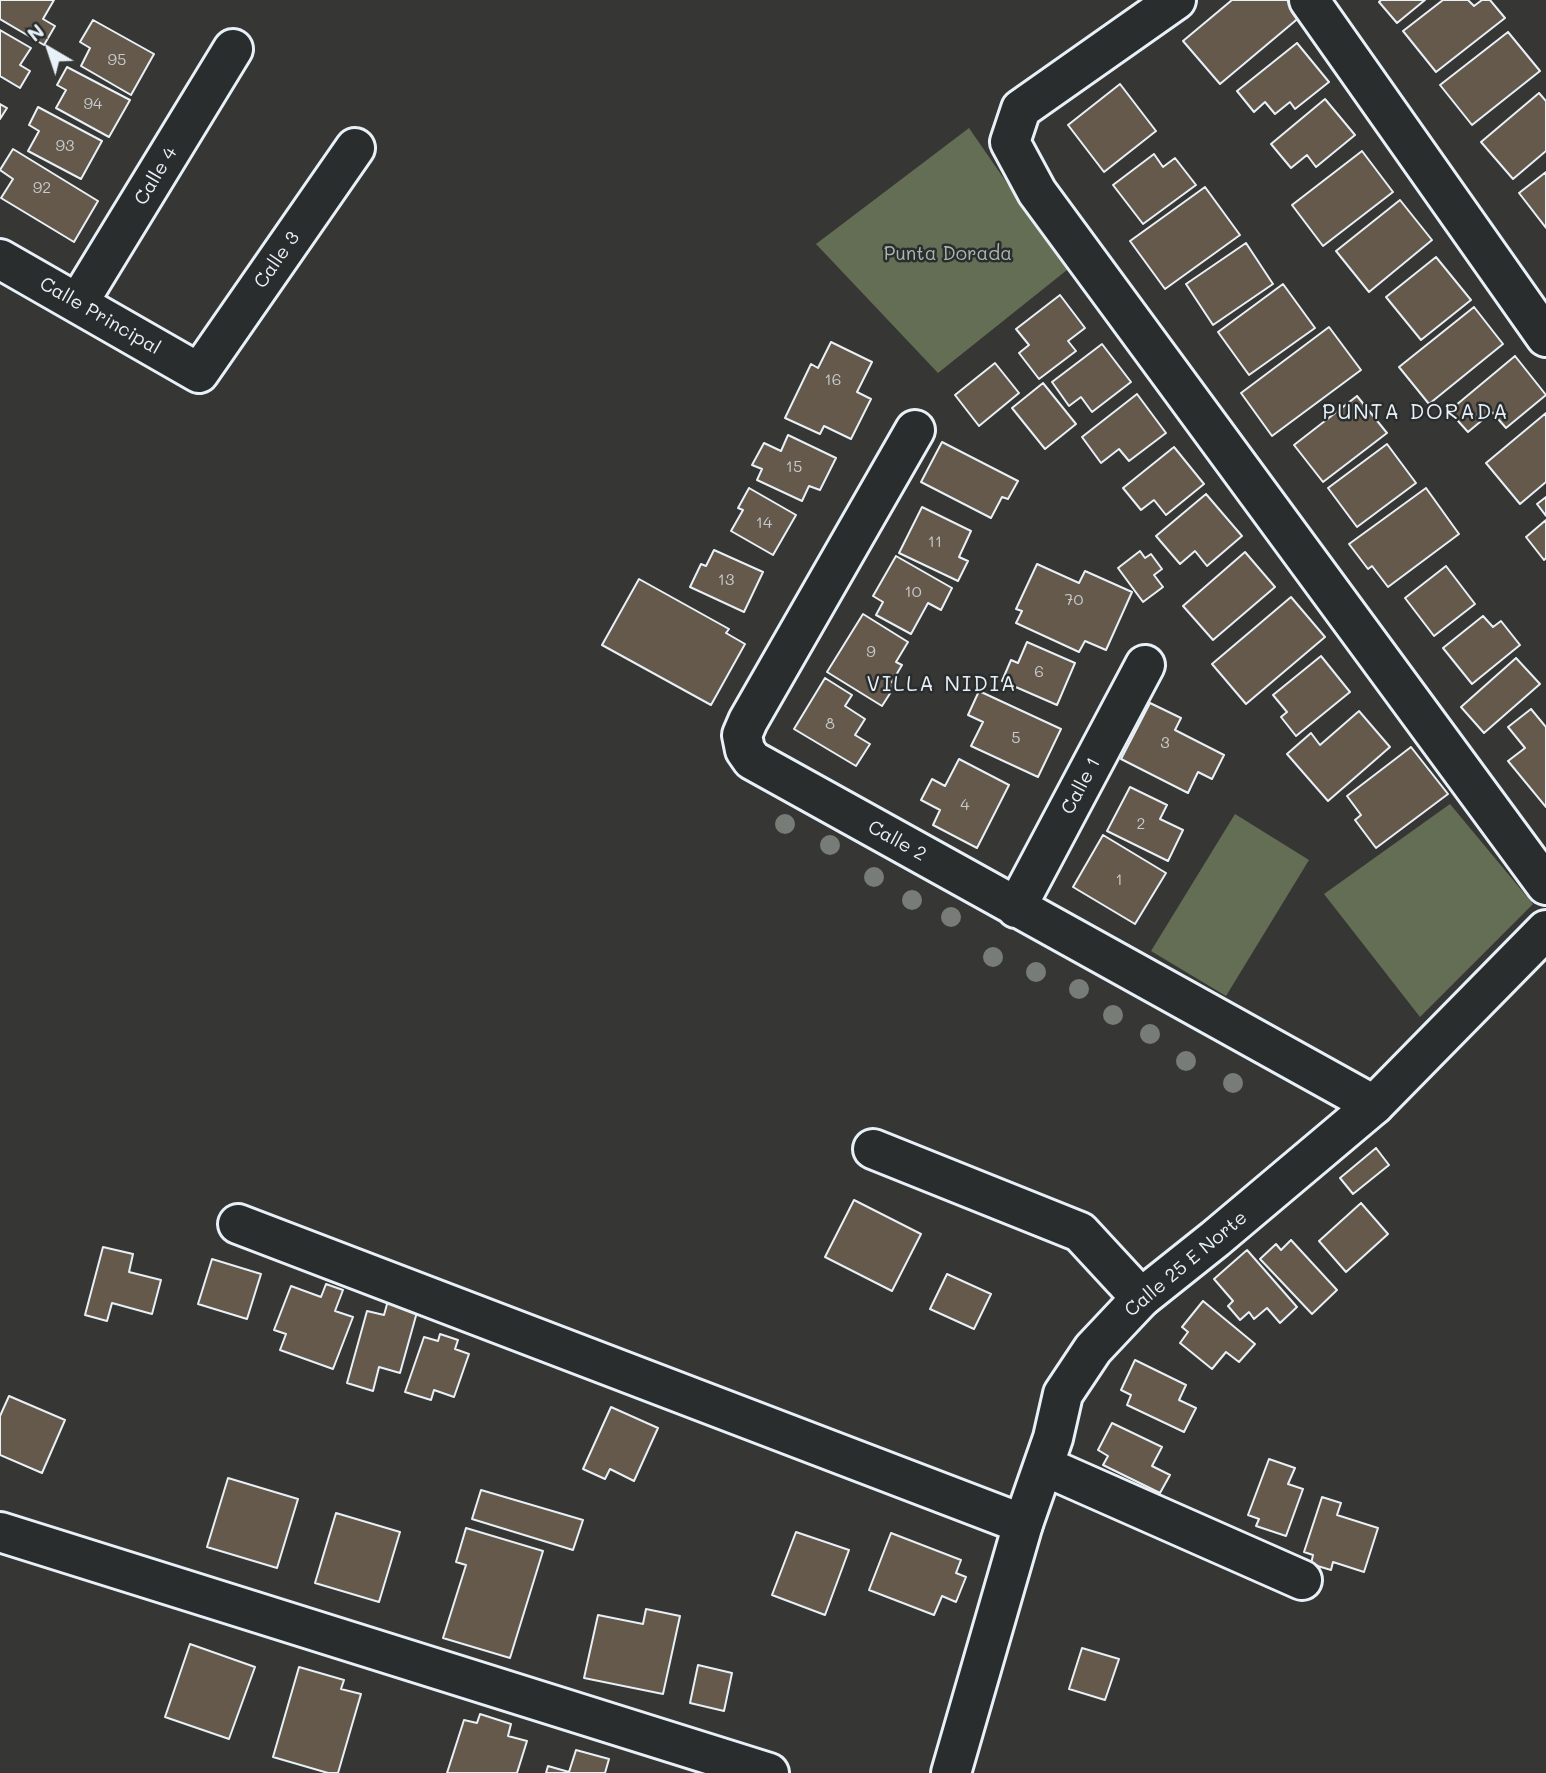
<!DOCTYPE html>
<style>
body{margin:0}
#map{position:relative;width:1546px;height:1773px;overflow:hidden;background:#363634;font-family:Mali,sans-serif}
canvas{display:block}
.north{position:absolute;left:14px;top:14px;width:70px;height:70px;-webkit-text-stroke:5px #2a2d2e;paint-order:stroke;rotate:321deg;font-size:19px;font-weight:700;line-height:28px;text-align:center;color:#e8f1f8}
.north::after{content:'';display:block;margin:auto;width:24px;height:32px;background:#e8f1f8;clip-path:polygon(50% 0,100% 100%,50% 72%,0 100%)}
</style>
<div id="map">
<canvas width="1546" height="1773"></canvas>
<div class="north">N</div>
</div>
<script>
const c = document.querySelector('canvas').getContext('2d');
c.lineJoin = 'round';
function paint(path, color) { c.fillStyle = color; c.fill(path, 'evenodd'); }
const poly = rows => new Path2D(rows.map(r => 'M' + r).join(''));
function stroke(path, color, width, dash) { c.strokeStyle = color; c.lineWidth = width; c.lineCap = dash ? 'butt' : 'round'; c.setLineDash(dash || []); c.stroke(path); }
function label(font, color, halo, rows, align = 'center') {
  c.font = font + ' Mali,sans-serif'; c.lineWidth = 5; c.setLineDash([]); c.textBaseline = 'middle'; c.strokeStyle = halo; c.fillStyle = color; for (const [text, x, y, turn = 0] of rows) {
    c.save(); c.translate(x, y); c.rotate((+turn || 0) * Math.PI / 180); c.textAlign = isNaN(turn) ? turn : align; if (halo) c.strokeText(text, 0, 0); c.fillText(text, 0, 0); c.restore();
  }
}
paint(poly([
 [969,128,1067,270,938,373,816,244],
 [1450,804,1533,904,1420,1017,1324,894],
 [1235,814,1309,860,1226,996,1151,951]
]), '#646e54');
const building = poly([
 [0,0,54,0,43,19,55,26,44,45,0,19,0,0],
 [1232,0,1287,0,1301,16,1220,84,1183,41,1232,0],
 [1381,0,1425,0,1397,23,1379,2,1381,0],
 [1443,0,1468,0,1474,6,1482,0,1490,0,1505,18,1436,72,1403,31,1443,0],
 [93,20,154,54,131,95,81,66,90,48,80,42,93,20],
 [0,30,31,48,20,65,30,71,20,88,0,76,0,30],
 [1508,32,1540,71,1472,125,1440,85,1508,32],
 [1297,43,1329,82,1295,109,1290,102,1275,114,1265,102,1254,112,1237,91,1297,43],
 [67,67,130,100,109,137,56,108,66,90,57,85,67,67],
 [1120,84,1156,131,1104,172,1068,125,1120,84],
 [1539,93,1546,101,1546,151,1513,179,1481,142,1539,93],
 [1325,99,1355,135,1316,167,1307,155,1291,168,1271,144,1325,99],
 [0,104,7,108,0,119,0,104],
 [38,107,102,141,81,179,28,151,39,131,29,125,38,107],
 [13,149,98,201,74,242,1,198,13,179,0,170,13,149],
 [1362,151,1393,192,1323,246,1292,205,1362,151],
 [1154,154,1163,167,1175,158,1196,185,1143,224,1113,185,1154,154],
 [1546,172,1546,228,1519,193,1546,172],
 [1205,187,1240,235,1165,289,1130,241,1205,187],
 [1400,200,1432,240,1369,292,1336,251,1400,200],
 [1246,243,1273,284,1213,325,1186,284,1246,243],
 [1436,257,1471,300,1421,340,1386,297,1436,257],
 [1283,284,1315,328,1249,375,1218,332,1283,284],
 [1060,295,1085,328,1068,341,1076,351,1039,379,1019,353,1029,345,1016,329,1060,295],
 [1474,307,1503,344,1429,404,1399,367,1474,307],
 [1329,327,1361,370,1272,436,1241,393,1329,327],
 [831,342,872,362,857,392,871,399,851,439,824,426,820,434,785,418,811,364,818,368,831,342],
 [1102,344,1131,382,1092,412,1081,397,1069,406,1052,382,1102,344],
 [1515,356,1546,395,1506,428,1492,412,1468,432,1449,411,1515,356],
 [995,363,1019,393,979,426,955,395,995,363],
 [1043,383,1076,424,1045,449,1012,408,1043,383],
 [1137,394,1166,433,1129,461,1119,449,1101,463,1082,437,1137,394],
 [1357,396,1387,433,1323,482,1294,445,1357,396],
 [1546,413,1546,482,1520,504,1486,463,1546,413],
 [788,435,836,458,820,490,809,486,802,501,757,480,762,469,752,465,764,443,781,451,788,435],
 [942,442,1018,481,1008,499,1002,497,991,518,921,482,942,442],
 [1387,444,1416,483,1357,527,1328,488,1387,444],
 [1174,447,1204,484,1166,515,1154,500,1141,510,1123,488,1174,447],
 [749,488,796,515,773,555,731,531,743,510,738,508,749,488],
 [1426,488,1459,534,1388,587,1372,566,1368,569,1349,544,1426,488],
 [1206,494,1242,536,1207,566,1195,551,1180,564,1156,536,1206,494],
 [1546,497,1546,516,1537,504,1546,497],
 [922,507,971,531,959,557,968,561,958,581,899,553,922,507],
 [1546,520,1546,558,1544,560,1526,537,1546,520],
 [714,550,763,572,744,612,690,587,701,564,706,566,714,550],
 [1140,551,1145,558,1151,554,1162,569,1154,575,1163,587,1143,602,1118,568,1140,551],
 [1245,552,1275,587,1213,640,1183,606,1245,552],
 [896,556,952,588,941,610,928,603,911,634,876,615,883,602,873,596,896,556],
 [1037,564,1079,583,1085,571,1132,592,1106,650,1085,641,1079,652,1016,623,1022,611,1016,609,1037,564],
 [1446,566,1475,604,1434,636,1405,598,1446,566],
 [639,579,729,629,726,633,745,644,711,705,602,645,639,579],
 [1291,597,1325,637,1246,704,1212,664,1291,597],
 [863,614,908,642,896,662,902,665,892,682,896,684,882,706,827,672,863,614],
 [1483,616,1493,627,1501,621,1520,645,1472,684,1443,648,1483,616],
 [1027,642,1075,663,1057,705,1002,681,1011,660,1018,663,1027,642],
 [1321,656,1350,692,1296,736,1281,717,1287,712,1273,695,1321,656],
 [1516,658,1540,684,1484,733,1461,707,1516,658],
 [825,678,852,695,845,706,865,719,855,735,870,744,856,766,794,729,825,678],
 [979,691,1061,729,1038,777,971,746,983,722,968,715,979,691],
 [1150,703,1181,718,1175,730,1224,755,1212,779,1198,772,1188,793,1121,759,1150,703],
 [1531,709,1546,727,1546,807,1508,761,1525,748,1508,727,1531,709],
 [1359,711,1390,747,1328,801,1287,754,1311,733,1320,745,1359,711],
 [1411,747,1448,794,1376,848,1355,820,1361,815,1347,796,1411,747],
 [959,759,1009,785,977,848,933,825,940,810,921,800,932,779,945,786,959,759],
 [1130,787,1167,805,1160,819,1183,830,1168,861,1107,831,1130,787],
 [1103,835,1166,873,1135,924,1073,887,1103,835],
 [1376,1148,1389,1165,1353,1194,1340,1178,1376,1148],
 [854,1200,921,1234,892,1291,825,1257,854,1200],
 [1361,1203,1388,1234,1346,1272,1319,1241,1361,1203],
 [1291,1240,1337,1290,1312,1314,1260,1259,1276,1244,1281,1250,1291,1240],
 [103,1247,133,1254,129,1272,161,1280,152,1314,112,1303,107,1321,85,1315,103,1247],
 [1247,1250,1297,1307,1280,1323,1267,1308,1254,1319,1249,1312,1240,1320,1228,1306,1233,1301,1214,1279,1247,1250],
 [212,1259,261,1274,247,1319,198,1304,212,1259],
 [947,1274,991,1294,974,1329,930,1309,947,1274],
 [326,1284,343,1290,335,1311,353,1317,333,1369,280,1350,286,1334,274,1330,291,1286,321,1297,326,1284],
 [389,1297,419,1305,400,1373,379,1367,373,1391,347,1383,367,1311,384,1315,389,1297],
 [1203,1301,1255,1344,1239,1362,1226,1352,1212,1369,1180,1343,1188,1332,1182,1327,1203,1301],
 [440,1334,458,1340,455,1349,469,1354,454,1397,434,1390,431,1400,405,1392,424,1337,438,1341,440,1334],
 [1135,1360,1186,1385,1179,1400,1196,1408,1184,1432,1127,1405,1131,1395,1121,1390,1135,1360],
 [9,1396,65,1420,42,1473,0,1455,0,1416,9,1396],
 [611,1407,658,1428,634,1481,610,1469,605,1479,583,1469,611,1407],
 [1112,1423,1162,1447,1152,1466,1170,1475,1160,1493,1103,1465,1108,1456,1098,1450,1112,1423],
 [1269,1459,1295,1468,1288,1484,1303,1489,1286,1536,1256,1526,1259,1519,1248,1515,1269,1459],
 [228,1478,298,1499,277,1568,207,1547,228,1478],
 [481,1490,583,1520,573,1550,472,1519,481,1490],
 [1322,1497,1341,1503,1337,1515,1378,1528,1364,1572,1333,1562,1331,1570,1311,1564,1313,1555,1304,1552,1322,1497],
 [336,1513,400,1532,379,1602,315,1583,336,1513],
 [466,1528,543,1551,510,1658,443,1638,466,1565,456,1562,466,1528],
 [796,1532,849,1550,825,1615,772,1595,796,1532],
 [891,1533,961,1560,956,1573,966,1577,956,1602,942,1596,934,1615,869,1590,891,1533],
 [646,1609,680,1616,663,1694,584,1678,598,1615,643,1624,646,1609],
 [190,1644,255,1667,229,1739,165,1717,190,1644],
 [1082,1648,1119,1659,1105,1700,1069,1689,1082,1648],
 [698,1665,732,1673,724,1711,690,1703,698,1665],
 [299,1667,344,1680,341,1689,361,1694,338,1773,328,1773,273,1757,299,1667],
 [480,1714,511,1724,508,1736,527,1741,517,1773,447,1773,464,1720,477,1723,480,1714],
 [576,1750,609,1759,605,1773,546,1773,548,1766,569,1772,576,1750]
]);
paint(building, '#64594b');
stroke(building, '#e8f1f8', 2);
const street = poly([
 [1176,0,1021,109,1010,142,1037,192,1546,885],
 [1309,0,1546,337],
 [0,259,199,373,355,148],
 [78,303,233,49],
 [915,430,748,721,742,735,745,750,752,760,1374,1105],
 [1016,908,1145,665],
 [873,1149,1080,1232,1141,1298],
 [238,1224,1023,1524],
 [1044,1466,1302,1580],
 [0,1532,769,1773]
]);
const secondary = poly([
 [951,1773,1023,1524,1053,1438,1063,1394,1093,1349,1141,1298,1215,1239,1374,1105,1546,930]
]);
stroke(street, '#e8f1f8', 44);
stroke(secondary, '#e8f1f8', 44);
stroke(street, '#2a2d2e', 38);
stroke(secondary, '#2a2d2e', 38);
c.fillStyle = '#777c77';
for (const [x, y] of [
 [785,824],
 [830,845],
 [874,877],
 [912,900],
 [951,917],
 [993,957],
 [1036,972],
 [1079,989],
 [1113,1015],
 [1150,1034],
 [1186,1061],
 [1233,1083]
]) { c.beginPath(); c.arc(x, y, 10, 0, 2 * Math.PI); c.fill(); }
label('16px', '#c7cbcd', null, [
 ["95",117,60],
 ["94",93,104],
 ["93",65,146],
 ["92",42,188],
 ["16",833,380],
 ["15",794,467],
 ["14",764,523],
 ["11",935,542],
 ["13",726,580],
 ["10",913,592],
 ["70",1074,600],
 ["9",871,652],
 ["6",1039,672],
 ["8",830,724],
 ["5",1016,738],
 ["3",1165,743],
 ["4",965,805],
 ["2",1141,824],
 ["1",1119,880]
]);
label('19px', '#e8f1f8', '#2a2d2e', [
 ["Calle 4",156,176,-59],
 ["Calle 3",277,260,-55],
 ["Calle Principal",100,316,30],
 ["Calle 1",1081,786,-62],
 ["Calle 2",897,841,29],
 ["Calle 25 E Norte",1186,1264,-40]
]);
label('19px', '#adb6ae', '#2a2d2e', [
 ["Punta Dorada",948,254]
]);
c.letterSpacing = '2px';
label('21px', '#e8f1f8', '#2a2d2e', [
 ["PUNTA DORADA",1416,413],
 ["VILLA NIDIA",942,685]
]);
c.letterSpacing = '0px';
</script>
